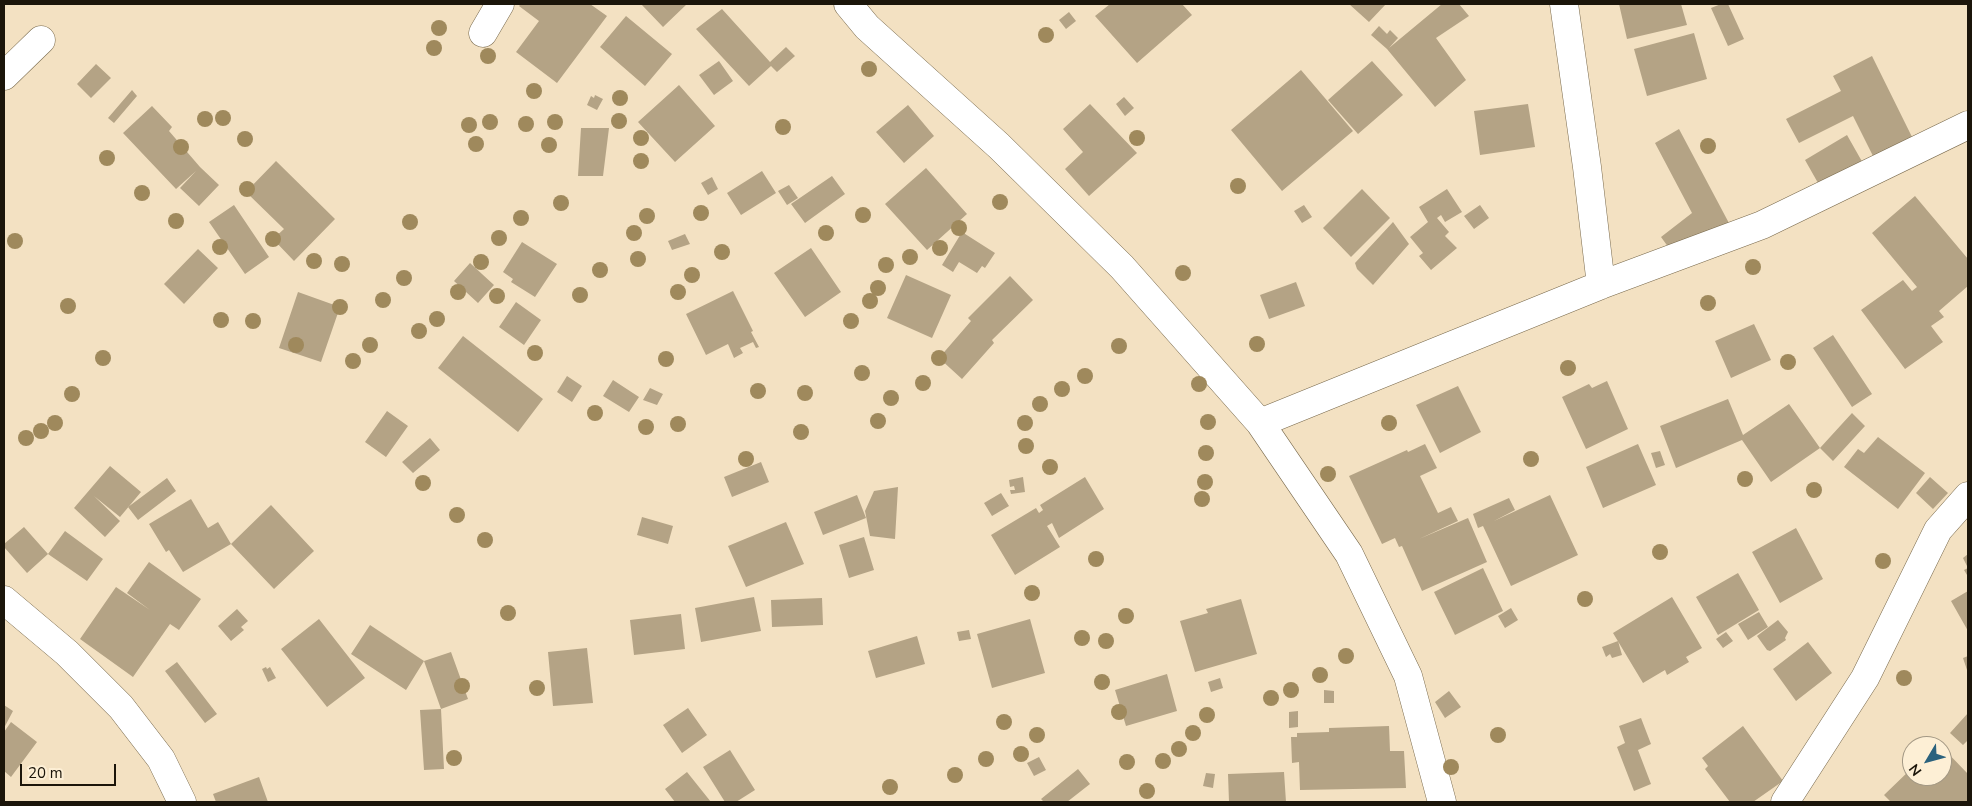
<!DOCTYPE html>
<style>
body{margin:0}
#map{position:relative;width:1972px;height:806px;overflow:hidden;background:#f3e1c2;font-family:"Nunito Sans",sans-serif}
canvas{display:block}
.frame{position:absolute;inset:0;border:5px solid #1b150a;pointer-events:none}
.north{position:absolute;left:1902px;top:736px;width:50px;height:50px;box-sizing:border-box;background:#fdefd5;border:1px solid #a39884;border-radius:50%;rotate:233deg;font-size:14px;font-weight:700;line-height:20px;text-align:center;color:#1b150a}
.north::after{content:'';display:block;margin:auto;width:18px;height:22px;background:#2b627d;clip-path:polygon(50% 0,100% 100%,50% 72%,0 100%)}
.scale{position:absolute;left:20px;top:764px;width:96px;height:22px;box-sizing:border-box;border:2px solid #1b150a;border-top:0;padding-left:6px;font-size:15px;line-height:18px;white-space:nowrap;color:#1b150a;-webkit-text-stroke:4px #fdefd5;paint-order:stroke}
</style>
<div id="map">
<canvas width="1972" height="806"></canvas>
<div class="frame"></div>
<div class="north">N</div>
<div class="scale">20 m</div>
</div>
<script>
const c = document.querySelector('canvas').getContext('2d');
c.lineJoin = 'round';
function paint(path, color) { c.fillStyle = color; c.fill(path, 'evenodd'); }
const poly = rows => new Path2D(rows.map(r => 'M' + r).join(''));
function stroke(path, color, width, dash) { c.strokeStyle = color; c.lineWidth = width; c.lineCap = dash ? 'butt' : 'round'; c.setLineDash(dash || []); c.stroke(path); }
paint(poly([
 [521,4,590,4,607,16,557,83,516,52,539,21,519,6],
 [641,4,687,4,663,27],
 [1110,4,1182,4,1192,15,1137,63,1095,16],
 [1349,4,1386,4,1369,22],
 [1442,4,1459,4,1469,16,1436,38,1466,80,1435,107,1387,49,1371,35,1379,26,1387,34,1390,30,1398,38,1389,48],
 [1619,4,1681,4,1687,25,1627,39],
 [1721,4,1728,4,1744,39,1728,46,1711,8],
 [722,9,770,62,786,47,795,56,777,72,771,66,749,86,696,29],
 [1069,12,1076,21,1066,29,1059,20],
 [626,16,672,54,645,86,600,47],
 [1694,33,1707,79,1647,96,1634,49],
 [1872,56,1914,141,1875,160,1853,116,1799,143,1786,119,1841,91,1833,76],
 [719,61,733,81,714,95,699,75],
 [1372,61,1403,95,1358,134,1328,100],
 [96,64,111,78,91,98,77,84],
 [1301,70,1353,131,1282,191,1231,130],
 [679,85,715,126,675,162,638,122],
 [132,90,137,96,114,123,108,118],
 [595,95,603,99,597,110,587,105,591,96,594,98],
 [1124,97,1134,108,1125,116,1116,104],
 [1090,104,1137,153,1089,196,1065,169,1083,152,1063,129],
 [1528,104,1535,147,1480,155,1474,111],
 [908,105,934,136,904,163,876,132],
 [152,106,172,127,169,131,200,167,219,185,199,206,180,188,196,171,176,189,123,133],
 [581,128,609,128,603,176,578,176],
 [1679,129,1730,225,1679,262,1661,237,1692,213,1655,143],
 [1847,135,1864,165,1822,190,1805,160],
 [276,161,335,219,294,261,273,239,284,229,246,192],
 [926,168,967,214,927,250,885,204],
 [762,171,776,193,741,215,727,193],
 [832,176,845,194,805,223,791,204],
 [712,177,718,189,708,195,701,183],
 [789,185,798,198,787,205,778,191],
 [1362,189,1390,218,1351,257,1323,228],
 [1447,189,1462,212,1445,222,1441,215,1437,218,1449,232,1445,236,1457,248,1431,270,1419,256,1423,253,1410,237,1428,222,1419,207],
 [1915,196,1968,259,1968,286,1939,311,1944,317,1931,326,1943,342,1905,369,1861,310,1903,280,1912,291,1917,287,1872,233],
 [234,205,269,257,245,274,209,222],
 [1304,205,1312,217,1302,223,1294,211],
 [1480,205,1489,218,1474,229,1464,216],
 [1393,222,1409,244,1373,285,1357,269,1355,263],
 [962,232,995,253,985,268,982,266,977,273,959,262,953,272,942,265],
 [685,234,690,244,672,250,668,241],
 [522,242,557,264,535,297,511,282,513,279,503,272],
 [811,248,841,292,805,317,774,273],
 [198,249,218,268,184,304,164,284],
 [470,263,494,285,478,303,454,281],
 [906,275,951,295,932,338,887,318],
 [1010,276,1033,300,992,340,994,343,962,379,939,358,971,321,968,318],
 [1296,282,1305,306,1269,319,1260,295],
 [733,291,753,331,751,332,759,347,756,348,753,342,740,348,743,353,734,358,728,344,706,355,686,314],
 [298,292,340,307,321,362,279,348],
 [516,302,541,320,524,345,499,327],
 [1754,324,1771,360,1731,378,1715,341],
 [1833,335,1872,394,1852,407,1813,348],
 [463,336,543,399,518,432,438,368],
 [567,376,582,386,572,402,557,392],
 [613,380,639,397,629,412,603,396],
 [1607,381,1628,429,1586,449,1562,397,1589,384,1592,388],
 [1458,386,1481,432,1440,453,1416,405],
 [650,388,663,394,657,405,643,400],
 [1728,399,1743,435,1789,404,1820,448,1771,482,1742,440,1676,468,1660,426],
 [387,411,408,426,386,457,365,442],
 [1852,413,1865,426,1833,461,1820,448],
 [1878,437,1925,473,1898,509,1844,467,1858,449,1864,453],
 [430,438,440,450,413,473,402,462],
 [1425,444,1437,468,1420,476,1438,513,1451,507,1458,521,1419,539,1468,518,1487,562,1422,591,1402,546,1399,547,1395,538,1382,544,1349,476,1407,450,1408,452],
 [1638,444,1656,485,1603,508,1586,467],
 [1660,451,1665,465,1656,468,1651,453],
 [761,462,769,482,732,497,724,477],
 [110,466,141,492,120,517,94,496,120,521,105,537,74,508],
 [1023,477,1025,492,1011,494,1010,490,1015,490,1014,486,1010,487,1009,480],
 [1085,477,1104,509,1059,538,1052,523,1047,526,1060,547,1015,575,991,535,1036,508,1039,513,1043,510,1040,505],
 [1930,477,1948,493,1933,509,1916,493],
 [167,478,176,491,138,520,128,507],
 [898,487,895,539,870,536,865,511,874,491],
 [1001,493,1009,506,992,516,984,503],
 [857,495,866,518,823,535,814,512],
 [1550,495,1578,555,1511,586,1483,526,1478,528,1473,514,1509,498,1515,510,1494,521],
 [191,499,208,528,218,522,231,544,183,572,169,550,166,552,149,524],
 [271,505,314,551,274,589,231,544],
 [642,517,673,526,668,544,637,535],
 [786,522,804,564,746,587,728,546],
 [24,527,48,554,27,573,4,547,4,544],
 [1796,528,1823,579,1780,603,1752,552],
 [65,531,103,559,87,581,48,554],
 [864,537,874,570,849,578,839,545],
 [1968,554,1968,574,1967,575,1964,570,1968,568,1963,558],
 [149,562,201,599,179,630,170,624,133,677,80,639,116,587,150,610,127,593],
 [1483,568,1503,611,1455,635,1434,592],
 [1738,573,1759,610,1718,635,1696,597],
 [1968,591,1968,631,1951,601],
 [754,597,761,631,701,642,695,608],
 [1672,597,1702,648,1686,657,1689,662,1667,675,1665,670,1643,683,1613,633],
 [822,598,823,625,772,627,771,600],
 [1241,599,1257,654,1195,672,1180,621,1208,613,1206,609],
 [1511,608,1518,620,1505,628,1498,616],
 [237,609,248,621,241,627,244,630,231,641,218,626],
 [1759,612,1768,627,1748,640,1738,624],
 [681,614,685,649,634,655,630,620],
 [319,619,365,678,327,707,281,649],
 [1030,619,1045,673,992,688,977,634],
 [1778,620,1788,632,1785,638,1786,640,1770,651,1767,650,1757,636],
 [370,625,424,661,451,652,468,699,441,709,424,661,406,690,351,654],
 [969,630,971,639,959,641,957,632],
 [1726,632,1733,641,1723,648,1716,639],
 [917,636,925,664,876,678,868,651],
 [1618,641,1622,655,1612,658,1610,654,1606,657,1602,647],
 [1808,642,1832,673,1796,701,1773,669],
 [587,648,593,703,553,706,548,652],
 [1968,656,1968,673,1963,658],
 [177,662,217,714,205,723,165,671],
 [266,667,267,669,270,667,276,678,268,682,262,669],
 [1167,674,1177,711,1126,726,1115,690],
 [1220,678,1223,688,1211,692,1208,682],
 [1324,690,1334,691,1334,703,1324,703],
 [1449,691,1461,707,1445,718,1435,702],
 [4,705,13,711,4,728],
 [688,708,707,735,682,753,663,725],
 [441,709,444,769,424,770,420,710],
 [1298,711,1298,727,1289,728,1289,712],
 [1968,713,1968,740,1963,745,1950,733],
 [1641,718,1651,744,1638,750,1651,784,1634,791,1617,747,1625,743,1619,726],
 [11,722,37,742,11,777,4,771,4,732],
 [1389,726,1390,751,1404,751,1406,788,1300,790,1299,762,1292,763,1291,737,1297,737,1297,733,1329,732,1329,728],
 [1743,726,1783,781,1753,802,1730,802,1705,769,1708,766,1702,758],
 [1942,747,1968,774,1968,802,1891,802,1884,795,1912,768,1912,776,1942,776],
 [730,750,755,790,736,802,725,802,703,767],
 [1039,757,1046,770,1034,776,1027,763],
 [1078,769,1090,784,1067,802,1044,802,1041,799],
 [687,772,711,802,675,802,665,789],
 [1284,772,1286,802,1229,802,1228,774],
 [1206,773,1215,774,1213,788,1203,786],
 [259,777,268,802,216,802,213,794]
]), '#b4a385');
const street = poly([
 [848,4,867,27,999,146,1122,267,1260,423,1349,554,1408,676,1442,802],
 [1564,4,1587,167,1601,285],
 [483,33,500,4],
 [4,76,41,40],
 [1260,423,1601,285,1762,225,1968,125],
 [4,600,67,653,121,707,161,759,182,802],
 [1785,802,1865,678,1938,530,1968,496]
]);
stroke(street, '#78694c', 29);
stroke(street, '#fff', 28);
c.fillStyle = '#9f895c';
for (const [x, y] of [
 [439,28],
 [1046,35],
 [434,48],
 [488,56],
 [869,69],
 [534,91],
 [620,98],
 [223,118],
 [205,119],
 [619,121],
 [490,122],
 [555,122],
 [526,124],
 [469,125],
 [783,127],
 [641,138],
 [1137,138],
 [245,139],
 [476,144],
 [549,145],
 [1708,146],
 [181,147],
 [107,158],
 [641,161],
 [1238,186],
 [247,189],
 [142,193],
 [1000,202],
 [561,203],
 [701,213],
 [863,215],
 [647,216],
 [521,218],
 [176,221],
 [410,222],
 [959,228],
 [634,233],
 [826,233],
 [499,238],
 [273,239],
 [15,241],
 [220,247],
 [940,248],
 [722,252],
 [910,257],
 [638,259],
 [314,261],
 [481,262],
 [342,264],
 [886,265],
 [1753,267],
 [600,270],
 [1183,273],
 [692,275],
 [404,278],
 [878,288],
 [458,292],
 [678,292],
 [580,295],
 [497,296],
 [383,300],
 [870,301],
 [1708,303],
 [68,306],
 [340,307],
 [437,319],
 [221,320],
 [253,321],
 [851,321],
 [419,331],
 [1257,344],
 [296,345],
 [370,345],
 [1119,346],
 [535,353],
 [103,358],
 [939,358],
 [666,359],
 [353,361],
 [1788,362],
 [1568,368],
 [862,373],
 [1085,376],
 [923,383],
 [1199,384],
 [1062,389],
 [758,391],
 [805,393],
 [72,394],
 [891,398],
 [1040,404],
 [595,413],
 [878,421],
 [1208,422],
 [55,423],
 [1025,423],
 [1389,423],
 [678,424],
 [646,427],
 [41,431],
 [801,432],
 [26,438],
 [1026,446],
 [1206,453],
 [746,459],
 [1531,459],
 [1050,467],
 [1328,474],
 [1745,479],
 [1205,482],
 [423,483],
 [1814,490],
 [1202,499],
 [457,515],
 [485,540],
 [1660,552],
 [1096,559],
 [1883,561],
 [1032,593],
 [1585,599],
 [508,613],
 [1126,616],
 [1082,638],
 [1106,641],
 [1346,656],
 [1320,675],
 [1904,678],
 [1102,682],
 [462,686],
 [537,688],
 [1291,690],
 [1271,698],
 [1119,712],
 [1207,715],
 [1004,722],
 [1193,733],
 [1037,735],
 [1498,735],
 [1179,749],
 [1021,754],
 [454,758],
 [986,759],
 [1163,761],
 [1127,762],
 [1451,767],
 [955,775],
 [890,787],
 [1147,791]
]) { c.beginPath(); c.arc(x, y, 8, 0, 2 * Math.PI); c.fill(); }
</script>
